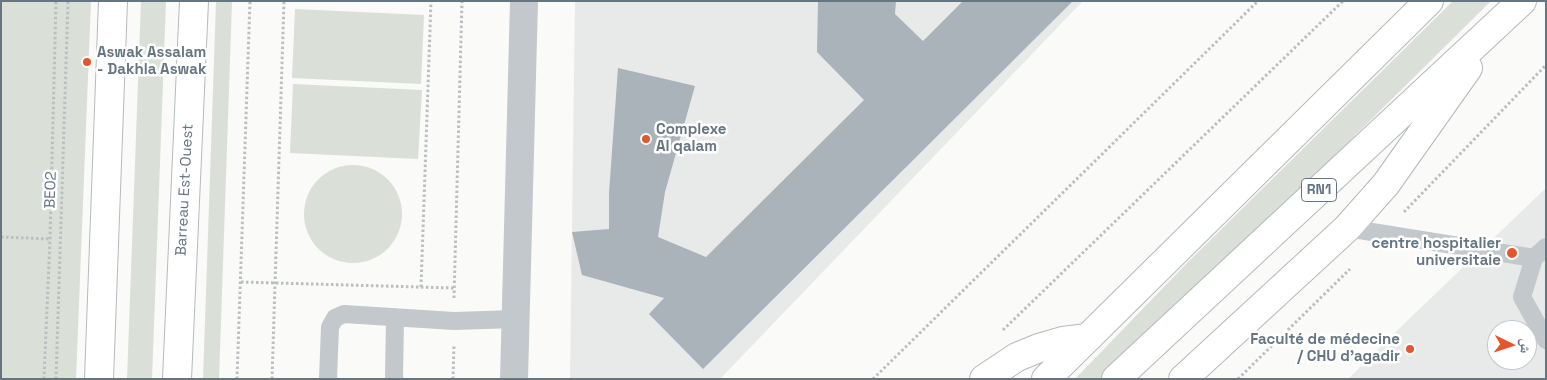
<!DOCTYPE html>
<meta charset="utf-8">
<style>
body{margin:0}
#map{position:relative;width:1547px;height:380px;overflow:hidden;background:#fafaf8;font-family:"Space Grotesk","Noto Naskh Arabic",sans-serif}
canvas{display:block}
.frame{position:absolute;inset:0;border:2px solid #657683;pointer-events:none}
.north{position:absolute;left:1487px;top:320px;width:50px;height:50px;box-sizing:border-box;background:#fff;border:1px solid #c1c8cd;border-radius:50%;rotate:94deg;font-size:14px;font-weight:700;line-height:20px;text-align:center;color:#657683}
.north::after{content:'';display:block;margin:auto;width:18px;height:22px;background:#e4572e;clip-path:polygon(50% 0,100% 100%,50% 72%,0 100%)}
</style>
<div id="map">
<canvas width="1547" height="380"></canvas>
<div class="frame"></div>
<div class="north">ش</div>
</div>
<script>
const c = document.querySelector('canvas').getContext('2d');
c.lineJoin = 'round';
function paint(path, color) { c.fillStyle = color; c.fill(path, 'evenodd'); }
const poly = rows => new Path2D(rows.map(r => 'M' + r).join(''));
function stroke(path, color, width, dash) { c.strokeStyle = color; c.lineWidth = width; c.lineCap = dash ? 'butt' : 'round'; c.setLineDash(dash || []); c.stroke(path); }
function label(font, color, halo, rows, align = 'center') {
  c.font = font + ' "Space Grotesk",sans-serif'; c.lineWidth = 5; c.setLineDash([]); c.textBaseline = 'middle'; c.strokeStyle = halo; c.fillStyle = color; for (const [text, x, y, turn = 0] of rows) {
    c.save(); c.translate(x, y); c.rotate((+turn || 0) * Math.PI / 180); c.textAlign = isNaN(turn) ? turn : align; if (halo) c.strokeText(text, 0, 0); c.fillText(text, 0, 0); c.restore();
  }
}
paint(poly([
 [575,1,1083,1,720,379,570,379],
 [1546,188,1546,379,1348,379,1409,319],
 [1497,330,1527,330,1527,360,1497,360]
]), '#e8e9e9');
paint(poly([
 [1,1,91,1,76,379,1,379],
 [141,1,166,1,152,379,127,379],
 [1453,1,1491,1,1200,289,1104,379,1075,379,1186,264],
 [216,2,232,2,219,379,203,379],
 [295,9,424,15,421,84,292,78],
 [293,84,422,90,418,159,290,153],
 '304 214a49 49 0 1 1 98 0a49 49 0 1 1-98 0Z'
]), '#dadfd7');
paint(poly([
 [818,1,896,1,895,14,923,41,963,1,1073,1,703,369,649,314,664,298,582,275,572,232,609,229,609,193,618,68,695,86,665,192,658,237,706,257,864,100,817,52]
]), '#aab3b9');
const primary = poly([
 [99,379,113,1],
 [177,379,194,1]
]);
const trunk = poly([
 [984,379,1017,357,1039,348,1063,341,1087,338],
 [1046,379,1429,1],
 [1116,379,1522,1],
 [1183,379,1347,228,1386,184,1468,68]
]);
stroke(primary, '#b5babe', 30);
stroke(trunk, '#b4b9bd', 30);
stroke(poly([
 [1404,212,1546,65],
 [1,237,50,239],
 [241,282,454,288],
 [421,287,431,1],
 [454,298,462,1],
 [1003,330,1343,1],
 [44,379,50,239,56,1],
 [56,379,68,1],
 [237,379,250,1],
 [272,379,284,1],
 [453,379,454,344],
 [873,379,1258,1],
 [1238,379,1350,269]
]), '#bbbfc2', 3, [2.5, 2.5]);
stroke(poly([
 [1347,228,1534,258],
 [1546,247,1534,258,1522,297,1546,340],
 [328,379,330,327,335,318,344,314,454,321,515,319],
 [394,379,395,317]
]), '#c3c8cc', 18);
stroke(poly([
 [514,379,524,1]
]), '#c3c8cc', 28);
stroke(primary, '#fff', 28);
stroke(trunk, '#fff', 28);
for (const [x, y, r, color] of [
 [87,62,5,"#e4572e"],
 [646,139,5,"#e4572e"],
 [1512,253,6,"#e4572e"],
 [1410,349,5,"#e4572e"]
]) { const dot = new Path2D(); dot.arc(x, y, r, 0, 2 * Math.PI); c.fillStyle = color; c.fill(dot); stroke(dot, '#fff', 2); }
for (const [x, y, w] of [
 [1319,190,35]
]) { const box = new Path2D(); box.roundRect(x - w / 2, y - 11.5, w, 23, 4); c.fillStyle = '#fff'; c.fill(box); stroke(box, '#657683', 1); }
label('bold 14px', '#657683', null, [
 ["RN1",1319,190]
]);
label('bold 15px', '#657683', '#fff', [
 ["Aswak Assalam",97,53],
 ["- Dakhla Aswak",97,70],
 ["Complexe",656,130],
 ["Al qalam",656,147],
 ["centre hospitalier",1501,244,"right"],
 ["universitaie",1501,261,"right"],
 ["Faculté de médecine",1400,340,"right"],
 ["/ CHU d'agadir",1400,357,"right"]
], 'left');
label('15px', '#657683', '#fff', [
 ["BEO2",51,190,-88],
 ["Barreau Est-Ouest",185,190,-87]
]);
</script>
